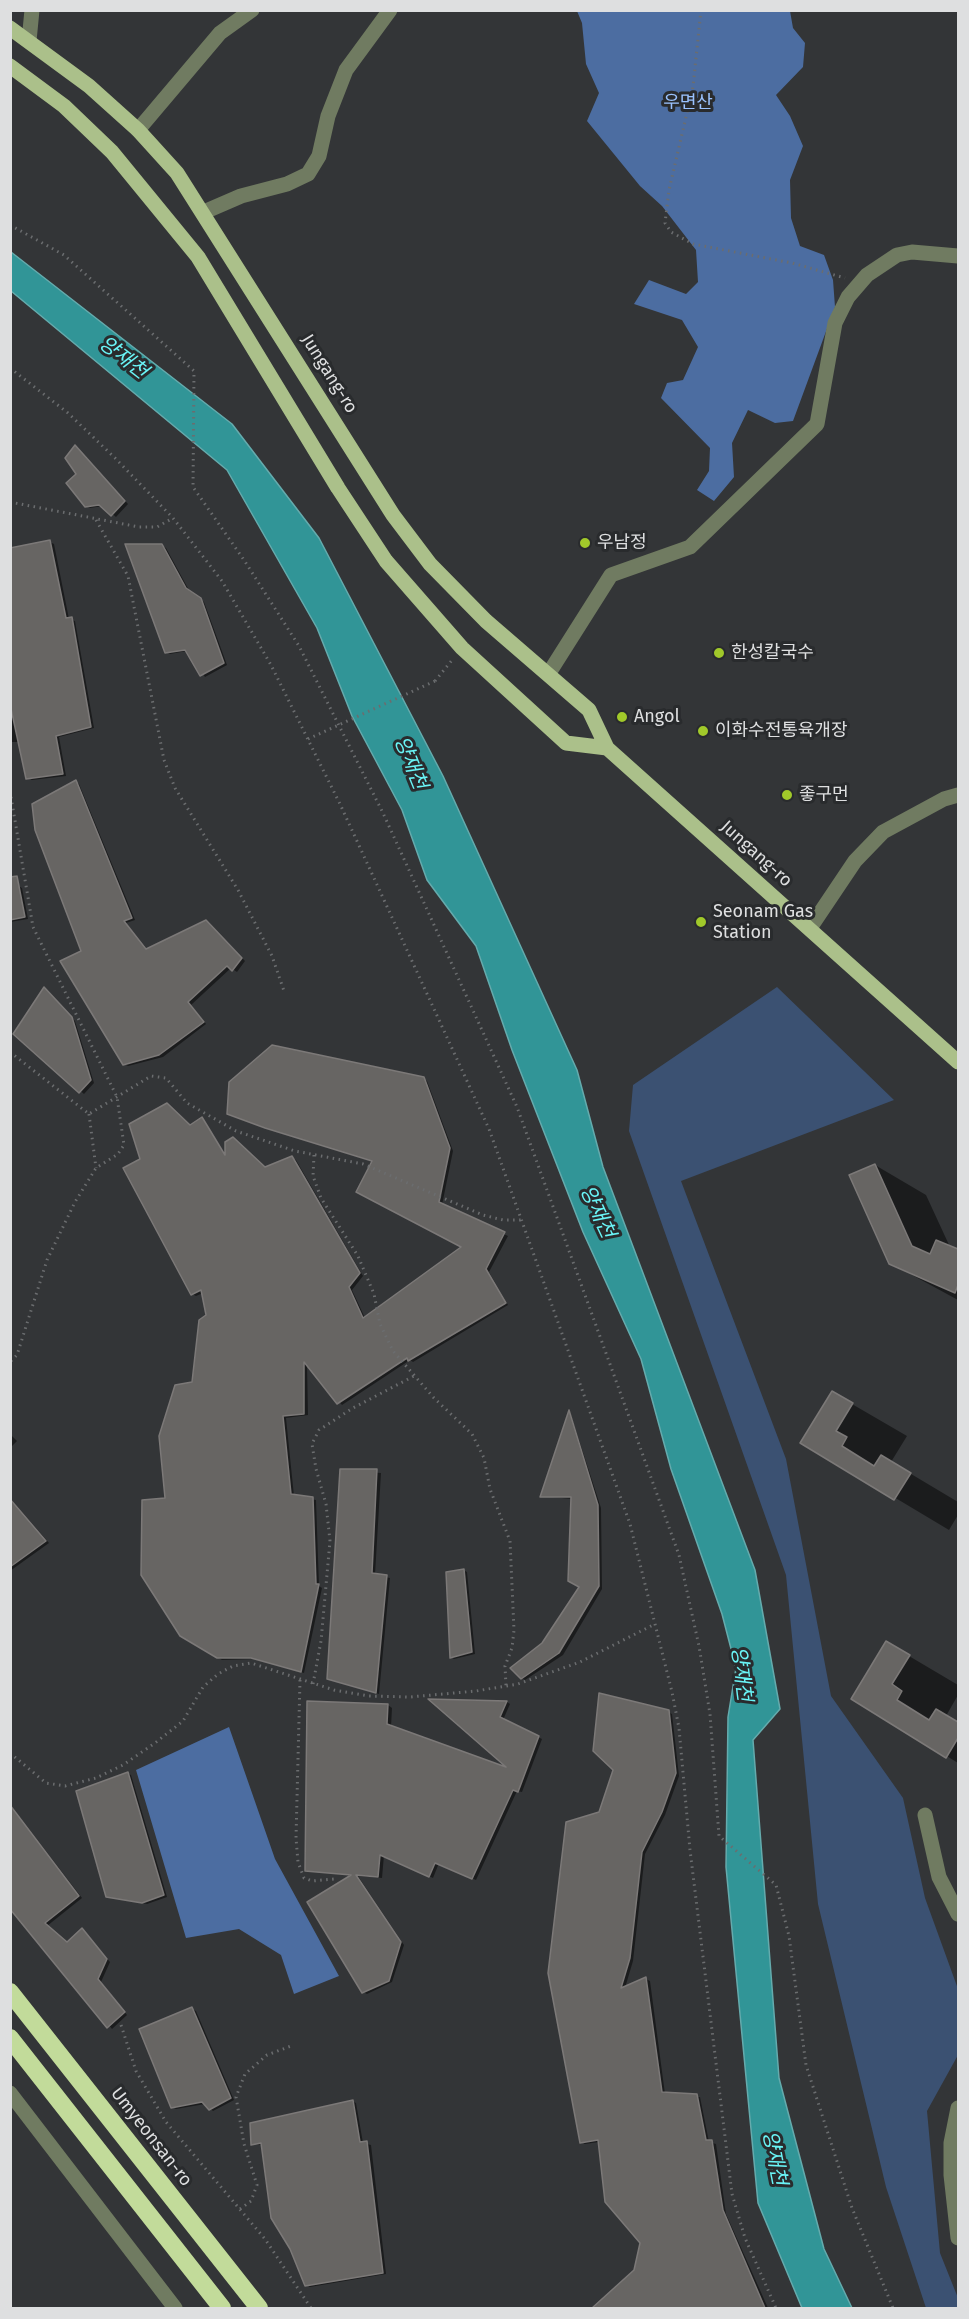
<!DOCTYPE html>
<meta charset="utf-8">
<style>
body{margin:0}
#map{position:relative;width:969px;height:2319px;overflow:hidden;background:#333537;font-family:"Fira Sans",sans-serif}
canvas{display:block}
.frame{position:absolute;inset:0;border:12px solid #dedfe0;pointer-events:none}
</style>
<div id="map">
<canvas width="969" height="2319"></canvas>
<div class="frame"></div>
</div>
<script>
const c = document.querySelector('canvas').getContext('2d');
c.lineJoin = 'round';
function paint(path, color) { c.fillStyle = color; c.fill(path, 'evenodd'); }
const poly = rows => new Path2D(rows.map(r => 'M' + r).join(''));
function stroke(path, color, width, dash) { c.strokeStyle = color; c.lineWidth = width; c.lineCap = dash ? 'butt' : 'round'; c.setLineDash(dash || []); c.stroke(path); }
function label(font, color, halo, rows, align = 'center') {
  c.font = font + ' "Fira Sans","Noto Sans KR",sans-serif'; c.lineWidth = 6; c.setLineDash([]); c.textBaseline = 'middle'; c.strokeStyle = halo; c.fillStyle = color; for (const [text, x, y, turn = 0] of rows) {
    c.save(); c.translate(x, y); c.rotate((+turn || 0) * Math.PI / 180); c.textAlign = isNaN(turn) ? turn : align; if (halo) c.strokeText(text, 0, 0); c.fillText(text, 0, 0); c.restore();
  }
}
paint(poly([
 [777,987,894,1100,681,1181,786,1459,831,1696,903,1798,925,1898,958,1989,958,2055,927,2111,940,2253,958,2298,958,2308,926,2308,886,2187,818,1904,786,1575,629,1131,633,1085]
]), '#3b5172');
paint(poly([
 [577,11,790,11,793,28,805,43,803,67,776,95,790,116,803,146,790,180,791,218,800,246,824,255,833,280,835,307,793,421,775,423,748,410,732,443,734,477,714,501,697,490,709,471,710,448,661,398,667,383,683,380,698,347,682,320,634,304,649,280,686,294,698,282,696,250,662,206,640,186,587,121,599,93,586,64,582,23],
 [229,1727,275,1859,339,1976,294,1994,281,1955,239,1929,186,1938,136,1770]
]), '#4c6da1');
const water = poly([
 [11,252,232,424,319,538,443,776,577,1070,603,1167,755,1570,780,1709,753,1740,779,2078,824,2249,852,2308,802,2308,758,2203,726,1867,728,1717,736,1668,722,1614,671,1469,641,1359,583,1232,512,1050,476,946,427,880,402,810,352,716,317,628,227,470,11,291,11,252]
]);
paint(water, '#319597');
stroke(water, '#65abad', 1.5);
paint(poly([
 [76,447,128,504,116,517,103,506,90,508,86,506,78,474],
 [50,542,54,544,69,619,75,621,94,728,59,737,66,776,32,780,28,778,20,742,10,742,10,701],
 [162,546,166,548,190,592,204,602,227,665,205,677,187,651,170,654,166,652],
 [76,782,79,784,135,920,126,923,148,950,206,921,245,961,237,972,231,968,191,1005,206,1024,163,1057,128,1066,124,1064,82,952],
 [18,886,22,888,28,919,10,922,10,887],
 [48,991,75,1021,94,1083,84,1094,15,1034],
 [423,1078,427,1081,453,1151,442,1205,508,1236,489,1272,508,1305,413,1362,410,1360,342,1405,307,1364,308,1415,286,1418,294,1496,316,1500,319,1586,322,1588,304,1673,256,1659,222,1660,217,1657,167,1499,208,1316,203,1293,196,1296,192,1294,142,1160,202,1119,226,1155,266,1168,292,1158,296,1160,363,1276,352,1290,365,1318,464,1247,358,1191],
 [875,1165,926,1195,950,1247,958,1251,958,1300,890,1263],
 [833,1393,907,1436,891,1462,958,1502,958,1515,949,1530,802,1442],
 [570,1412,601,1508,602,1589,563,1655,525,1680,522,1678,581,1586,572,1499,541,1496],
 [10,1434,17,1441,10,1448],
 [342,1470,381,1473,375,1575,390,1578,379,1694,329,1679],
 [10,1498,49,1543,10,1571],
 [463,1570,467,1572,475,1654,454,1659,451,1657],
 [887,1643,958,1685,958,1695,946,1716,958,1723,958,1763,853,1698],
 [432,1700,507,1702,510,1704,503,1720,542,1739,522,1792,517,1791,476,1880,439,1863,433,1878,384,1855,382,1878,358,1876,404,1945,392,1982,367,1994,363,1992,353,1876,307,1870,388,1705,392,1708,391,1727,512,1771],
 [668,1712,672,1714,679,1776,665,1815,645,1854,633,1961,625,1988,646,1979,650,1981,665,2094,700,2097,709,2142,716,2144,726,2214,768,2308,595,2308,635,2270,641,2242,599,2142,585,2144,581,2142,600,1814],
 [127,1773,131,1775,167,1897,147,1904,108,1896],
 [10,1804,82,1898,47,1926,68,1944,82,1930,110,1962,101,1982,127,2015,112,2029,10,1907],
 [192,2009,196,2011,234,2100,213,2111,205,2104,176,2109,172,2107],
 [352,2101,356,2103,363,2143,371,2145,386,2274,310,2287,306,2285,263,2145,253,2144]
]), '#0007');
const building = poly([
 [75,445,125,501,111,516,99,505,85,507,66,483,76,474,65,458,75,445],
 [50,540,66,618,72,617,91,727,56,736,63,774,26,779,10,704,10,548,50,540],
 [125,544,162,544,186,588,201,598,224,663,200,676,185,650,165,653,125,544],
 [76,780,132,918,124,921,146,949,206,920,242,958,232,971,227,966,188,1002,204,1022,159,1055,123,1065,60,961,81,951,35,830,32,804,76,780],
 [17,876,25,917,10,920,10,877,17,876],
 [44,987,72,1017,91,1080,79,1093,13,1034,44,987],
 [272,1045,424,1077,450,1148,439,1202,505,1232,486,1269,506,1303,408,1361,407,1358,337,1404,304,1362,304,1414,283,1416,291,1494,313,1497,316,1584,319,1584,301,1672,251,1658,217,1658,180,1636,141,1575,142,1500,165,1498,159,1436,175,1385,192,1382,199,1320,206,1315,201,1290,191,1295,123,1168,140,1159,129,1124,167,1103,190,1125,202,1117,225,1155,225,1142,233,1137,265,1167,292,1156,360,1273,349,1287,363,1318,461,1247,356,1192,372,1161,265,1128,227,1114,229,1082,272,1045],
 [875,1164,912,1246,930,1254,936,1240,958,1249,958,1285,955,1293,889,1264,849,1175,875,1164],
 [832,1391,853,1403,836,1431,847,1437,842,1446,874,1466,881,1455,911,1473,894,1500,800,1443,832,1391],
 [569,1410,598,1505,599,1586,559,1653,521,1679,510,1668,542,1643,579,1587,568,1581,571,1497,540,1497,569,1410],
 [340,1469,377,1469,372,1573,387,1575,376,1693,327,1679,340,1469],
 [10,1499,46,1541,10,1567,10,1499],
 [464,1569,472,1652,450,1658,446,1572,464,1569],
 [886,1641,910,1655,892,1684,902,1691,897,1700,929,1720,936,1709,958,1722,958,1738,946,1758,851,1699,886,1641],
 [599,1693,669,1710,676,1773,662,1812,642,1852,630,1958,621,1988,646,1977,662,2092,697,2094,706,2140,712,2140,723,2210,765,2308,592,2308,634,2270,640,2243,605,2202,598,2140,580,2143,548,1973,566,1822,599,1812,613,1770,593,1751,599,1693],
 [428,1699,507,1701,500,1717,539,1736,518,1792,513,1790,472,1879,435,1863,429,1877,380,1855,378,1877,356,1875,401,1942,389,1981,362,1993,307,1902,351,1875,305,1871,307,1701,388,1704,387,1724,506,1767,428,1699],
 [128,1772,164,1895,142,1903,106,1897,76,1791,128,1772],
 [10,1805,79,1896,45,1923,67,1942,82,1928,107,1959,98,1979,125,2012,107,2028,10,1909,10,1805],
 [192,2007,231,2098,209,2110,202,2102,171,2108,139,2029,192,2007],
 [353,2100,360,2142,367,2141,383,2273,305,2286,290,2249,271,2218,261,2143,251,2145,250,2123,353,2100]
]);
paint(building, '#676563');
stroke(building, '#7c7978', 1.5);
stroke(poly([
 [701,10,693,87,669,190,665,223,671,232,693,244,792,263,845,278],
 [10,225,64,255,194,371,193,487,244,560,299,646,383,813,517,1107,679,1555,699,1646,710,1714,719,1836,776,1885,789,1936,806,2065,852,2208,893,2308],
 [10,368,68,413,115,458,173,518,222,581,271,665,340,804,489,1129,630,1524,672,1692,679,1728,690,1850,732,2194,745,2238,776,2308],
 [10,502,139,527,157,527,173,518],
 [96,520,128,576,164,760,175,788,238,890,272,956,284,991],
 [435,681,453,659],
 [10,791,33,927,117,1097,124,1145,118,1154,96,1168,75,1202,47,1260,17,1355,10,1362],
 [10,1052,89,1114,151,1076,166,1078,187,1103,236,1131,295,1151,363,1164,483,1215,503,1220,522,1220],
 [89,1114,96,1168],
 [314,1155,313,1176,321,1198,358,1256,374,1294,380,1324,393,1351,434,1398,472,1434,484,1458,490,1489,510,1541,514,1630,512,1648,505,1666,506,1686],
 [300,1680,296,1838,298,1862,304,1878,312,1881,334,1879],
 [313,1684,321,1641,330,1541,326,1504,316,1469,312,1444,319,1430,353,1408,414,1376],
 [10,1753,46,1783,65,1786,96,1778,123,1765,155,1743,183,1721,203,1687,218,1674,233,1666,251,1663,334,1690,369,1696,410,1697,476,1691,518,1684,580,1662,655,1624],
 [121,2025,136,2071,166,2122,265,2239,311,2308],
 [240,2209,251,2201,257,2185,244,2144,236,2097,245,2074,267,2055,291,2046]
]), '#6b6d6f', 3, [1.5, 4.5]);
stroke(poly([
 [29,41,32,10],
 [138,130,220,33,252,10],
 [204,212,241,196,287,184,308,174,319,156,328,116,346,70,390,10],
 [549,673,611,575,690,547,817,424,835,323,848,297,867,275,897,255,912,252,958,256],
 [810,928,855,861,883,832,944,799,958,795],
 [925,1815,939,1877,958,1914],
 [10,2093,175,2308],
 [958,2108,951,2143,951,2175,958,2238]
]), '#707b61', 15);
stroke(poly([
 [10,28,89,86,138,130,177,173,393,515,430,564,486,621,589,710,607,748,958,1062],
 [10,66,64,106,112,152,198,257,338,488,386,561,462,648,566,743,607,748]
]), '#abc08a', 15);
stroke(poly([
 [10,1992,259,2308],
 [10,2038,222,2308]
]), '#c2db9a', 18);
stroke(poly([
 [308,739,435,681]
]), '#6b6d6f', 3, [1.5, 4.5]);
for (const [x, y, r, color] of [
 [585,543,6,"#a1c92a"],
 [719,653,6,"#a1c92a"],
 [622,717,6,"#a1c92a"],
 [703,731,6,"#a1c92a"],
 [787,795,6,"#a1c92a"],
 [701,922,6,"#a1c92a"]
]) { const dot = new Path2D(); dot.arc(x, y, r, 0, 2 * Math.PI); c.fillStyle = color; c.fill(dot); stroke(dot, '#292b2d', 2); }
label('18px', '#9ac2fe', '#292b2d', [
 ["우면산",688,103]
]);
label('18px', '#dedfe0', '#292b2d', [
 ["Jungang-ro",329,374,58],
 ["Jungang-ro",756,854,42],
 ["Umyeonsan-ro",151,2137,52]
]);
label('18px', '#dedfe0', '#292b2d', [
 ["우남정",597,543],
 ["한성칼국수",731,653],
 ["Angol",634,717],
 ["이화수전통육개장",715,731],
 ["좋구먼",799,795],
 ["Seonam Gas",713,912],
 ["Station",713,933]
], 'left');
label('italic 20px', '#6af5f7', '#292b2d', [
 ["양재천",123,358,38],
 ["양재천",410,763,68],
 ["양재천",597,1212,65],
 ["양재천",741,1674,83],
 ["양재천",774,2158,79]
]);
</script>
